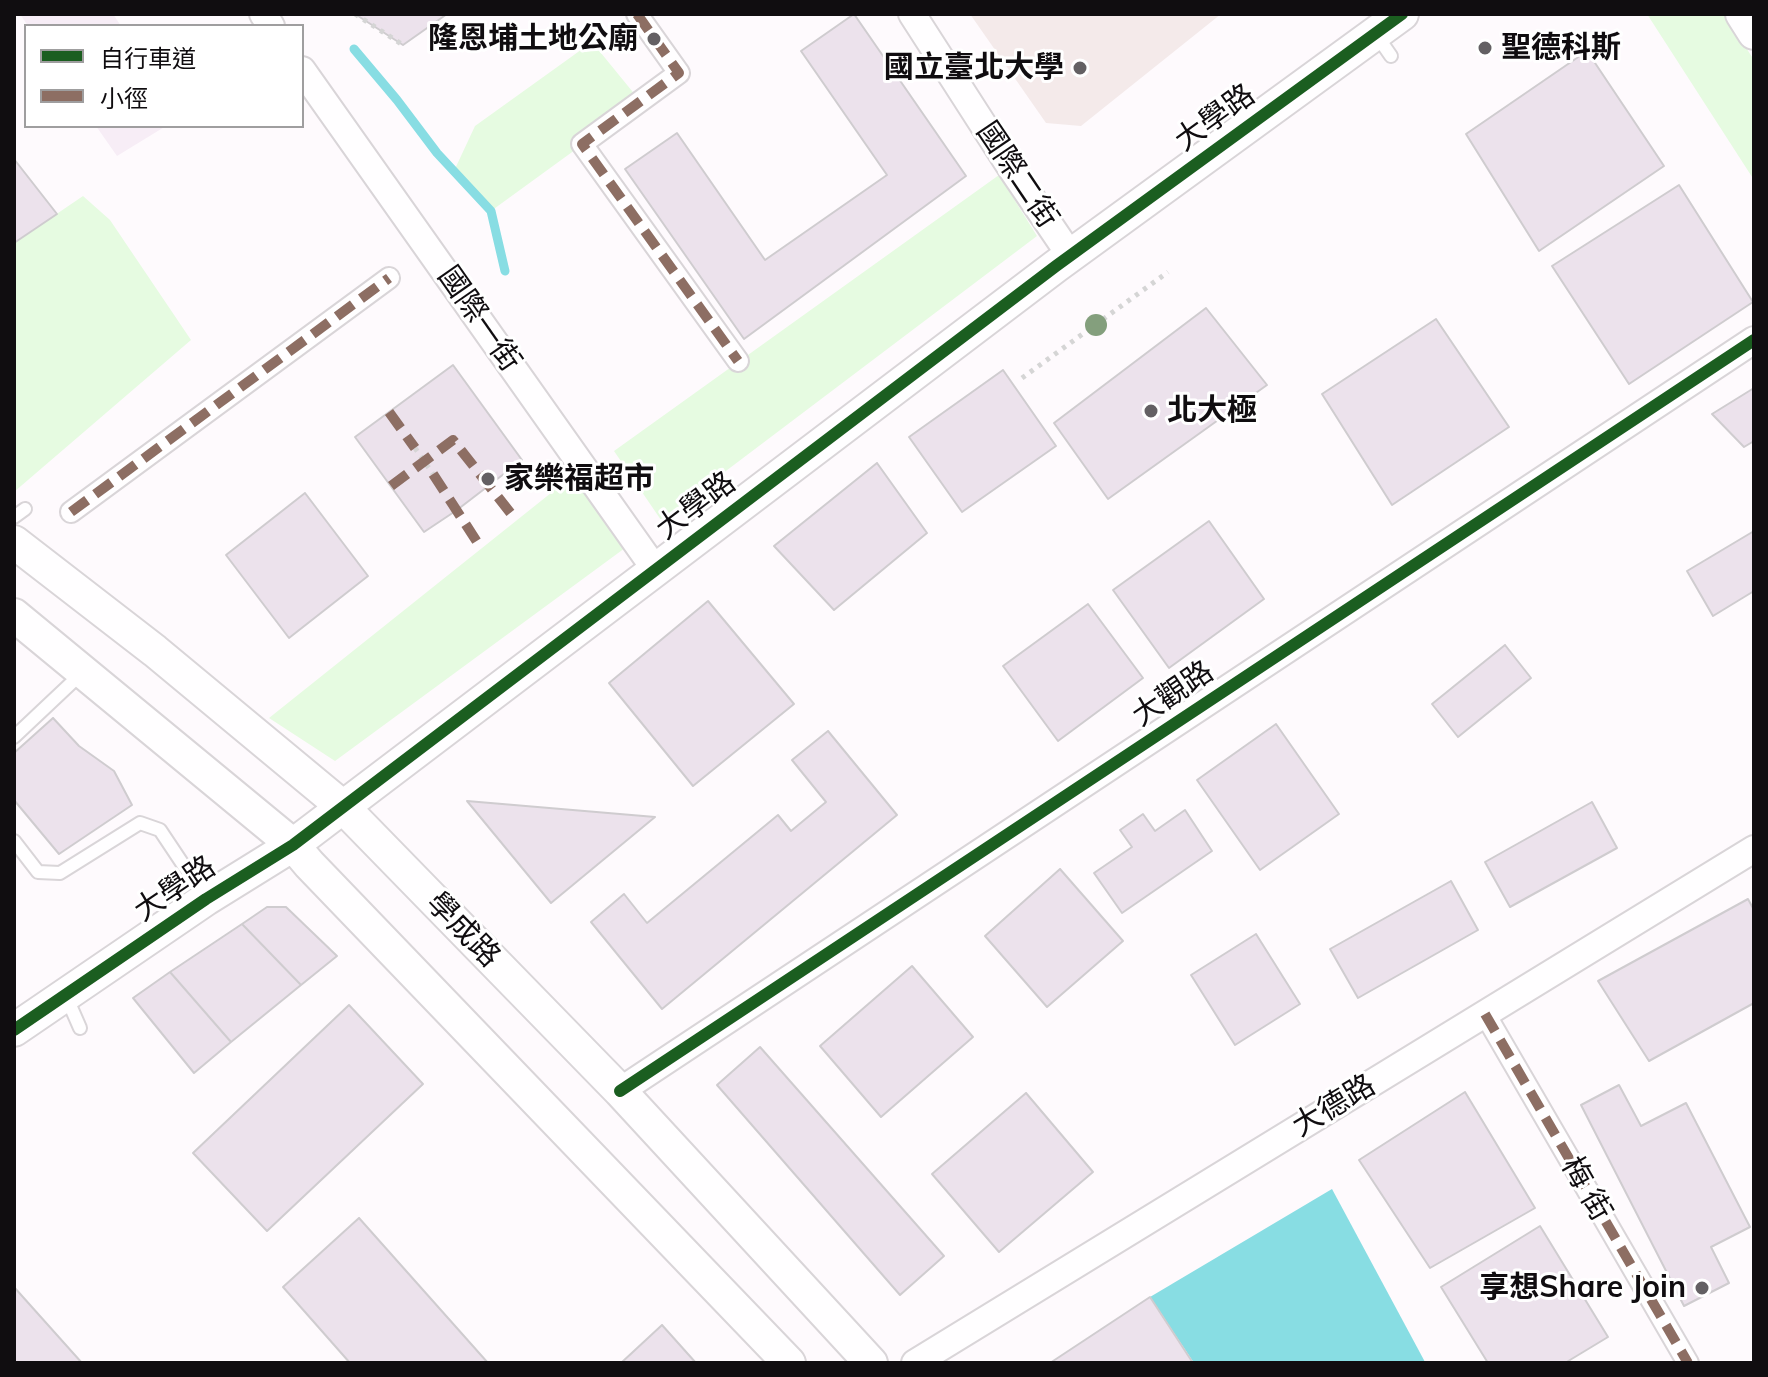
<!DOCTYPE html>
<meta charset="utf-8">
<style>
body{margin:0}
#map{position:relative;width:1768px;height:1377px;overflow:hidden;background:#fefafd;font-family:Mulish,"Noto Sans TC",sans-serif}
canvas{display:block}
.frame{position:absolute;inset:0;border:16px solid #100d10;pointer-events:none}
.legend{position:absolute;left:24px;top:24px;width:280px;height:104px;box-sizing:border-box;background:#fff;border:2px solid #9f9e9f;margin:0;padding:10px 14px;list-style:none;font-size:24px;color:#100d10}
.legend li{display:flex;align-items:center;gap:16px;height:40px}
.legend b{width:40px;border:2px solid #9f9e9f}
</style>
<div id="map">
<canvas width="1768" height="1377"></canvas>
<div class="frame"></div>
<ul class="legend">
<li><b style="height:10px;background:#1b5e20"></b>自行車道</li>
<li><b style="height:10px;background:#8d6e63"></b>小徑</li>
</ul>
</div>
<script>
const c = document.querySelector('canvas').getContext('2d');
c.lineJoin = 'round';
function paint(path, color) { c.fillStyle = color; c.fill(path, 'evenodd'); }
const poly = rows => new Path2D(rows.map(r => 'M' + r).join(''));
function stroke(path, color, width, dash) { c.strokeStyle = color; c.lineWidth = width; c.lineCap = dash ? 'butt' : 'round'; c.setLineDash(dash || []); c.stroke(path); }
function label(font, color, halo, rows, align = 'center') {
  c.font = font + ' Mulish,"Noto Sans TC",sans-serif'; c.lineWidth = 6; c.setLineDash([]); c.textBaseline = 'middle'; c.strokeStyle = halo; c.fillStyle = color; for (const [text, x, y, turn = 0] of rows) {
    c.save(); c.translate(x, y); c.rotate((+turn || 0) * Math.PI / 180); c.textAlign = isNaN(turn) ? turn : align; if (halo) c.strokeText(text, 0, 0); c.fillText(text, 0, 0); c.restore();
  }
}
paint(poly([
 [20,14,113,14,121,26,28,26],
 [96,126,166,126,117,156]
]), '#f7edf6');
paint(poly([
 [970,14,1221,14,1081,126,1046,123]
]), '#f4eaea');
paint(poly([
 [1647,14,1724,14,1754,60,1754,180],
 [592,42,641,102,491,211,454,171,475,126],
 [999,175,1037,236,661,520,614,451],
 [83,196,110,220,191,340,14,492,14,243],
 [571,477,625,548,335,761,269,718]
]), '#e6fbe1');
paint(poly([
 [1332,1189,1425,1362,1194,1363,1150,1297]
]), '#88dde3');
stroke(poly([
 [354,49,397,100,437,153,491,211,505,271]
]), '#88dde3', 9);
const building = poly([
 [355,14,447,14,403,45,355,14],
 [854,14,966,176,744,339,625,169,677,133,765,260,887,175,801,51,854,14],
 [1587,51,1664,166,1539,251,1466,134,1587,51],
 [14,159,57,214,14,243,14,159],
 [1679,185,1753,302,1629,384,1552,266,1679,185],
 [1206,308,1267,385,1108,499,1054,423,1206,308],
 [1436,319,1509,427,1392,505,1322,394,1436,319],
 [453,365,522,460,457,510,424,532,355,437,453,365],
 [1003,370,1056,446,962,512,909,437,1003,370],
 [1754,388,1754,441,1744,447,1712,414,1754,388],
 [877,463,927,533,834,610,774,546,877,463],
 [305,493,368,576,289,638,226,555,305,493],
 [1209,521,1264,599,1169,668,1113,590,1209,521],
 [1754,531,1754,591,1713,616,1687,571,1754,531],
 [708,601,794,704,693,786,609,683,708,601],
 [1088,604,1143,678,1058,741,1003,666,1088,604],
 [1505,645,1531,678,1458,737,1432,704,1505,645],
 [53,718,79,746,114,771,132,805,59,854,14,800,14,753,53,718],
 [1276,724,1339,814,1260,870,1197,780,1276,724],
 [828,731,897,815,662,1009,591,922,624,894,647,923,778,815,791,831,826,802,792,760,828,731],
 [467,801,655,817,551,903,467,801],
 [1592,802,1617,848,1510,907,1485,862,1592,802],
 [1185,810,1212,851,1122,913,1094,873,1132,847,1120,830,1143,814,1155,831,1185,810],
 [1060,869,1123,941,1047,1007,985,936,1060,869],
 [1451,881,1478,930,1358,998,1330,949,1451,881],
 [1748,899,1754,910,1754,1003,1649,1061,1598,981,1748,899],
 [267,907,286,907,337,956,301,985,242,924,267,907],
 [242,924,301,985,231,1042,170,972,242,924],
 [1256,934,1300,1004,1235,1045,1191,975,1256,934],
 [912,966,973,1037,881,1117,820,1046,912,966],
 [170,972,231,1042,194,1073,133,998,170,972],
 [349,1005,423,1084,267,1231,193,1153,349,1005],
 [760,1047,944,1256,900,1295,717,1085,760,1047],
 [1619,1085,1641,1126,1686,1103,1750,1227,1711,1247,1729,1283,1684,1306,1581,1105,1619,1085],
 [1465,1092,1535,1208,1430,1268,1359,1160,1465,1092],
 [1026,1093,1093,1172,999,1252,932,1174,1026,1093],
 [359,1218,488,1363,350,1363,283,1287,359,1218],
 [1540,1226,1608,1337,1565,1363,1488,1363,1441,1287,1540,1226],
 [14,1287,82,1363,14,1363,14,1287],
 [1150,1297,1193,1363,1050,1363,1150,1297],
 [662,1325,696,1363,621,1363,662,1325]
]);
paint(building, '#ece2ec');
stroke(building, '#cfcccf', 2);
const service = poly([
 [1375,33,1391,56],
 [14,517,25,509],
 [14,737,83,672],
 [14,841,38,872,60,873,140,823,160,830,206,899],
 [66,996,80,1028]
]);
const pedestrian = poly([
 [637,14,679,73,582,144,738,361],
 [71,512,389,278],
 [1485,1014,1688,1363]
]);
const minor = poly([
 [263,14,271,26],
 [912,14,1011,168,1070,255],
 [302,70,655,569],
 [620,1091,1754,340],
 [915,1363,1754,849]
]);
const tertiary = poly([
 [1742,14,1754,33],
 [14,542,155,651,343,807,620,1091,871,1363],
 [14,615,293,845,309,864,789,1363],
 [14,1030,206,899,293,845,1056,266,1402,14]
]);
stroke(service, '#d9d5d8', 16);
stroke(pedestrian, '#d9d5d8', 24);
stroke(minor, '#d9d5d8', 30);
stroke(tertiary, '#d9d5d8', 36);
stroke(poly([
 [355,14,403,45],
 [1022,378,1168,272],
 [415,448,433,474]
]), '#d5d5d5', 5, [4, 6]);
stroke(service, '#fffeff', 12);
stroke(pedestrian, '#fffeff', 20);
stroke(minor, '#fffeff', 26);
stroke(tertiary, '#fffeff', 32);
stroke(poly([
 [637,14,679,73,582,144,738,361],
 [389,412,415,448],
 [433,474,481,548],
 [391,486,453,440,516,520],
 [71,512,389,278],
 [1485,1014,1688,1363]
]), '#8d6e63', 10, [20, 10]);
stroke(poly([
 [14,1030,206,899,293,845,1056,266,1402,14],
 [620,1091,1754,340]
]), '#1b5e20', 12);
c.fillStyle = '#849f7d';
for (const [x, y] of [
 [1096,325]
]) { c.beginPath(); c.arc(x, y, 11, 0, 2 * Math.PI); c.fill(); }
for (const [x, y, r, color] of [
 [654,39,8,"#636063"],
 [1485,48,8,"#636063"],
 [1080,68,8,"#636063"],
 [1151,411,8,"#636063"],
 [488,479,8,"#636063"],
 [1702,1288,8,"#636063"]
]) { const dot = new Path2D(); dot.arc(x, y, r, 0, 2 * Math.PI); c.fillStyle = color; c.fill(dot); stroke(dot, '#fff', 3); }
label('bold 30px', '#100d10', '#fff', [
 ["隆恩埔土地公廟",638,39],
 ["聖德科斯",1501,48,"left"],
 ["國立臺北大學",1064,68],
 ["北大極",1167,411,"left"],
 ["家樂福超市",504,479,"left"],
 ["享想Share Join",1686,1288]
], 'right');
label('30px', '#100d10', '#fff', [
 ["大學路",1215,118,-36],
 ["國際二街",1017,175,56],
 ["國際一街",479,319,55],
 ["大學路",696,506,-37],
 ["大觀路",1173,694,-34],
 ["大學路",175,889,-34],
 ["學成路",463,930,46],
 ["大德路",1334,1106,-31],
 ["梅 街",1586,1189,60]
]);
</script>
